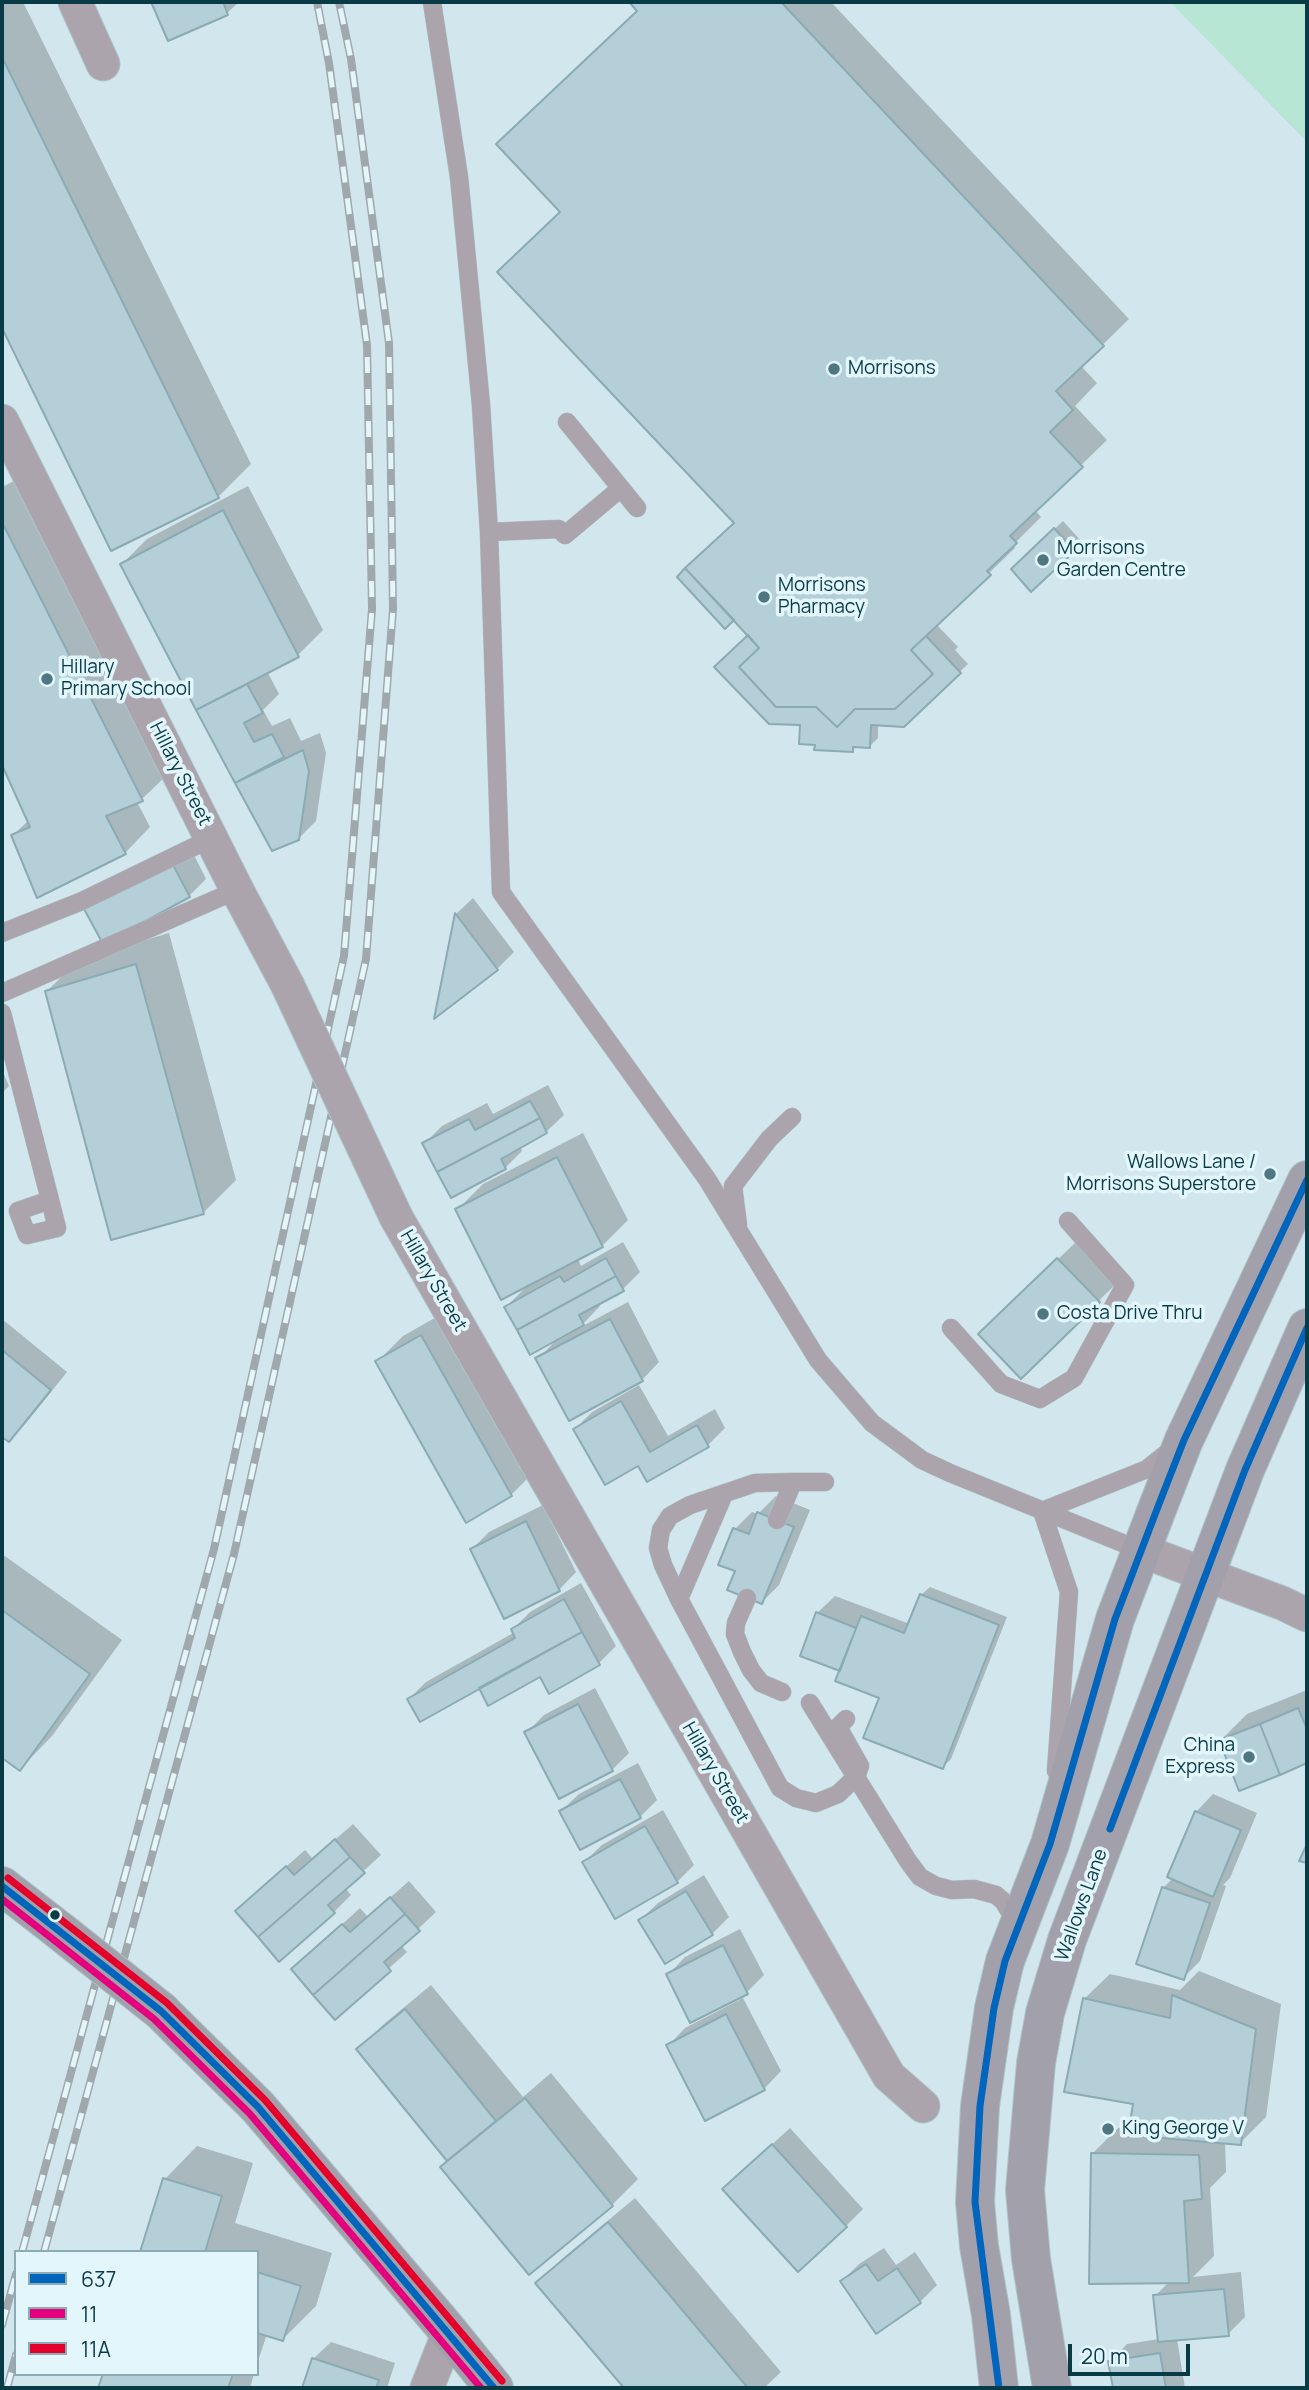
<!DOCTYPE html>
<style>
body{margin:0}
#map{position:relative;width:1309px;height:2390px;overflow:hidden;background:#d2e6ed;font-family:Manrope,sans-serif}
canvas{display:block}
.frame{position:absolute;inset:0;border:4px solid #093b47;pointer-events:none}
.legend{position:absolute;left:14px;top:2250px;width:245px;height:126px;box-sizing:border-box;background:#e3f6fc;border:2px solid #8cabb4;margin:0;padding:9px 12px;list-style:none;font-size:21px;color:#093b47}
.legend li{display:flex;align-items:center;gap:14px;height:35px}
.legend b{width:35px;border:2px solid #8cabb4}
.scale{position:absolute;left:1068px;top:2344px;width:122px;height:32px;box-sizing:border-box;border:4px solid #093b47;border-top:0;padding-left:9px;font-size:21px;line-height:24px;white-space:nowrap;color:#093b47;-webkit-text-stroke:5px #e3f6fc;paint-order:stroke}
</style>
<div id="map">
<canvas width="1309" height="2390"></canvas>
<div class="frame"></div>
<ul class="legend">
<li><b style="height:9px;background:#0065bd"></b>637</li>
<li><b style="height:9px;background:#e5007d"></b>11</li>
<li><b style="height:9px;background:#e4002b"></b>11A</li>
</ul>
<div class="scale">20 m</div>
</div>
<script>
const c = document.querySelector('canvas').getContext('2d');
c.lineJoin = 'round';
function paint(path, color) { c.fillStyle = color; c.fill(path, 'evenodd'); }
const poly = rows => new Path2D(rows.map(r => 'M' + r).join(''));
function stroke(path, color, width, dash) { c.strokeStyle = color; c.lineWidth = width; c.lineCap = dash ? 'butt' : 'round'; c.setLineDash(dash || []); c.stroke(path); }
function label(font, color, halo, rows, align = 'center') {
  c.font = font + ' Manrope,sans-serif'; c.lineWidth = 7; c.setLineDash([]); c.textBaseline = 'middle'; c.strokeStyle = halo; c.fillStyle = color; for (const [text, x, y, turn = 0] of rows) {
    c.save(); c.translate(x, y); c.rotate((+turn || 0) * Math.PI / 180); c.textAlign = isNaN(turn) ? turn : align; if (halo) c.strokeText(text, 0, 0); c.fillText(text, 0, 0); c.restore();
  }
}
paint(poly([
 [1170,2,1307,2,1307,142]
]), '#b7e7d4');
paint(poly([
 [2,2,23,2,251,464,218,497,112,548,2,324],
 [153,2,239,2,227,13,168,38],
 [631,2,831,2,1129,319,1081,366,1097,383,1075,406,1107,440,1035,510,1041,517,1013,545,1015,548,936,624,958,647,955,650,968,664,903,725,878,724,878,738,870,746,857,745,852,750,817,743,802,724,735,522,562,212,639,10],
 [18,479,168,774,142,799,137,802,150,827,125,853,13,835,29,820,2,761,2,487],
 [248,486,323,630,298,655,267,671,279,694,263,710,272,726,290,718,301,741,320,733,326,753,316,821,298,839,273,849,122,564,147,539],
 [1063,521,1082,542,1032,589,1013,569],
 [190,847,206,879,189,896,103,941],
 [473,898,514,952,497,969,437,1015,456,914],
 [169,933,236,1180,204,1212,47,991,80,959],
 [2,1070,9,1086,2,1093],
 [548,1085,564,1115,546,1132,520,1146,522,1151,505,1168,424,1144,442,1126,487,1103,493,1114],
 [583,1133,628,1220,602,1246,578,1259,581,1266,623,1242,640,1272,623,1289,598,1303,600,1306,579,1328,628,1302,659,1362,642,1380,538,1359,557,1339,506,1307,528,1285,457,1210,483,1184],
 [1076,1242,1116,1284,1021,1376,998,1317],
 [447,1311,536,1470,511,1495,377,1362,403,1336],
 [2,1319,67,1372,26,1423,9,1440,2,1434],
 [639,1385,668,1436,715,1409,725,1428,708,1445,639,1464,575,1429,592,1412],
 [776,1496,810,1510,779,1585,762,1602,737,1570,735,1529,752,1512,758,1514],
 [543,1505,576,1572,559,1590,472,1549,489,1532],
 [2,1554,122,1640,52,1736,20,1769,2,1756],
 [581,1583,616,1646,599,1663,409,1699,426,1682,515,1632,513,1629,530,1612],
 [930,1587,1007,1617,951,1759,943,1767,881,1697,842,1670,817,1613,835,1596,910,1624,921,1595],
 [595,1688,629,1753,612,1770,526,1733,544,1715],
 [1307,1690,1307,1762,1240,1788,1221,1740,1247,1714],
 [638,1763,657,1800,640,1817,561,1811,579,1794],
 [1213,1794,1257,1813,1230,1878,1223,1885,1226,1886,1200,1961,1183,1978,1163,1888,1173,1878,1196,1812],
 [663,1810,694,1865,677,1882,584,1862,602,1845],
 [353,1824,381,1855,345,1888,351,1895,334,1912,255,1894,305,1850,313,1859],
 [704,1875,729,1917,712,1934,640,1920,658,1903],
 [409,1881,436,1912,401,1945,407,1952,335,2017,293,1969,360,1908,368,1917],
 [740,1929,764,1975,747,1992,668,1975,685,1957],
 [1199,1971,1281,2004,1266,2117,1240,2143,1225,2142,1226,2172,1210,2188,1214,2256,1193,2277,1241,2272,1245,2317,1228,2334,1177,2339,1185,2388,1114,2388,1110,2362,1127,2344,1159,2339,1155,2296,1169,2282,1093,2153,1118,2128,1131,2128,1135,2102,1084,1999,1110,1974,1180,1990],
 [431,1985,523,2097,551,2073,638,2179,612,2205,529,2273,449,2160,358,2049,384,2024],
 [743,1998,781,2071,764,2089,668,2046,685,2028],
 [790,2128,863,2209,846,2226,742,2172],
 [197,2146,253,2163,235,2223,332,2253,316,2306,283,2339,267,2334,257,2364,257,2252,142,2252,165,2179],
 [635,2198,781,2372,764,2388,626,2388,538,2283,563,2258],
 [884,2248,896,2265,915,2252,937,2285,920,2302,842,2281,859,2264],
 [331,2342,395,2363,387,2388,304,2388,313,2359],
 [104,2374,254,2374,250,2388,100,2388]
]), '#0003');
const building = poly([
 [151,2,223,2,228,15,168,41,151,2],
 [629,2,781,2,1104,346,1056,391,1073,410,1050,432,1083,467,1010,536,1017,543,987,571,991,575,911,650,933,674,895,709,855,709,837,727,816,707,776,707,739,667,759,648,685,568,734,523,497,272,560,212,496,144,637,11,629,2],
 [2,57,219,498,111,551,2,328,2,57],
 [223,510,299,657,196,710,120,564,223,510],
 [2,522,143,801,106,816,126,854,37,898,11,835,30,827,2,765,2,522],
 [1054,528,1075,551,1031,592,1011,569,1054,528],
 [685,568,734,620,725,629,677,577,685,568],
 [748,635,759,648,739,667,776,707,816,707,837,727,855,709,895,709,933,674,911,650,926,636,961,673,904,727,871,725,870,748,853,747,853,752,814,750,815,745,799,744,800,725,769,724,714,667,748,635],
 [247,684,263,713,244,723,254,742,272,734,284,757,235,783,196,710,247,684],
 [303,750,309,771,299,840,272,851,235,783,303,750],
 [172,863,190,897,103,944,84,909,172,863],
 [455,913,498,970,434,1019,455,913],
 [136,964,204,1214,111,1240,45,991,136,964],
 [530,1101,540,1118,437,1172,422,1143,469,1119,475,1130,530,1101],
 [540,1118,547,1133,501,1159,506,1169,451,1198,437,1172,540,1118],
 [557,1157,603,1247,501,1300,455,1209,557,1157],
 [606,1258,616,1276,517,1330,504,1307,560,1276,564,1282,606,1258],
 [1057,1258,1100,1302,1021,1379,978,1334,1057,1258],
 [616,1276,624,1291,579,1315,584,1325,530,1355,517,1330,616,1276],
 [610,1319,643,1381,569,1421,535,1358,610,1319],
 [421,1335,512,1496,466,1523,375,1361,421,1335],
 [2,1350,51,1390,9,1442,2,1437,2,1350],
 [621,1401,650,1452,697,1425,709,1447,647,1482,638,1466,605,1485,573,1429,621,1401],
 [757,1512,794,1527,762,1604,727,1590,735,1571,718,1565,733,1528,749,1534,757,1512],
 [526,1521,560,1591,504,1619,470,1549,526,1521],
 [920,1594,999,1625,943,1769,863,1738,879,1698,835,1681,861,1616,904,1633,920,1594],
 [564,1599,582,1632,420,1722,407,1699,515,1638,511,1629,564,1599],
 [2,1610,90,1674,20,1771,2,1758,2,1610],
 [816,1612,856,1628,840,1671,800,1656,816,1612],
 [582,1632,600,1665,549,1694,540,1677,488,1706,479,1688,582,1632],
 [578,1704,613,1771,559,1799,524,1732,578,1704],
 [1298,1708,1307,1729,1307,1763,1280,1775,1260,1724,1298,1708],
 [1260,1724,1280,1775,1239,1791,1219,1740,1260,1724],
 [620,1779,641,1818,580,1850,559,1811,620,1779],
 [1195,1811,1241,1830,1213,1897,1167,1877,1195,1811],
 [645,1826,678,1883,615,1919,582,1862,645,1826],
 [335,1839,350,1857,258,1937,235,1911,286,1866,294,1875,335,1839],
 [1307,1844,1307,1863,1299,1861,1307,1844],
 [350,1857,365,1873,328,1905,335,1913,279,1962,258,1937,350,1857],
 [1162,1887,1210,1903,1184,1980,1136,1964,1162,1887],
 [686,1891,713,1935,665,1964,638,1920,686,1891],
 [390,1897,405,1914,313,1995,291,1969,342,1924,350,1932,390,1897],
 [405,1914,420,1931,384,1962,391,1971,335,2020,313,1995,405,1914],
 [723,1945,748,1994,690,2023,666,1974,723,1945],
 [1172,1995,1256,2029,1241,2145,1128,2135,1133,2104,1064,2092,1083,1998,1170,2018,1172,1995],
 [405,2009,496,2121,447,2161,356,2049,405,2009],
 [726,2014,765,2090,705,2121,666,2045,726,2014],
 [525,2098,613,2206,529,2275,440,2167,525,2098],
 [772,2144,847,2227,798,2272,722,2189,772,2144],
 [1091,2153,1199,2155,1202,2199,1184,2201,1189,2283,1089,2284,1091,2153],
 [163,2178,222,2196,205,2252,140,2252,163,2178],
 [608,2222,748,2388,624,2388,535,2283,608,2222],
 [866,2264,878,2281,897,2268,921,2303,876,2334,840,2281,866,2264],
 [257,2272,301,2286,283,2341,257,2333,257,2272],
 [1224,2289,1229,2336,1158,2342,1153,2295,1224,2289],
 [1160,2353,1166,2388,1113,2388,1108,2361,1160,2353],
 [312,2358,379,2380,376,2388,302,2388,312,2358],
 [103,2374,233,2374,228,2388,98,2388,103,2374]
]);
paint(building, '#b4cfd7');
stroke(building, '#8aabb3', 2);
const lane = poly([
 [432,2,459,177,481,405,489,532,501,892,707,1179,818,1360,872,1423,922,1460,950,1473,1142,1551],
 [567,422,637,508],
 [489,532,559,529,565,535,621,488],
 [2,933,82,901,212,838],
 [2,993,237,890],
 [2,1013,50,1200,57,1228,27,1235,18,1211,50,1200],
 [738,1225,733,1186,769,1139,792,1117],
 [951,1328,1001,1384,1040,1399,1074,1378,1125,1285,1068,1221],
 [793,1482,755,1483,690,1505,670,1516,661,1530,658,1548,663,1565,679,1599,780,1788,796,1798,816,1803,838,1794,856,1777,860,1766,838,1727,846,1719],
 [777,1520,793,1482,825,1482],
 [747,1598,736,1623,735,1634,742,1652,751,1670,761,1683,782,1692],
 [679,1599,724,1494],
 [810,1703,908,1861,920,1877,936,1886,952,1890,974,1889,996,1895,1003,1901,1019,1926],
 [1056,1771,1069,1592,1042,1511,1147,1469,1172,1449]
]);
const street = poly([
 [75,2,103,64],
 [2,421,237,890,288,986],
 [396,1217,889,2076,923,2106],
 [1142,1551,1282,1603,1307,1615],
 [427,2388,449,2332]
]);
const highway = poly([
 [2,1886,60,1931],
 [161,2011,258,2107,449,2332,494,2388],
 [999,2388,991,2315,979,2246,975,2202,980,2106,994,2008,1005,1961,1050,1844,1115,1619,1159,1504,1184,1440,1307,1180],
 [1052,2388,1031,2259,1025,2190,1036,2063,1045,2013,1067,1940,1245,1470,1307,1328]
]);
stroke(lane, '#acc3c9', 19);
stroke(street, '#acc3c9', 35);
stroke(highway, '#acc3c9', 40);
stroke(lane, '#aba4ac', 18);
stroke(street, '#aba4ac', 33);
stroke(highway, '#a2a0aa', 38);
const rail = poly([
 [22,2252,214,1549,344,956,372,609,367,345,329,63,317,2],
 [44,2252,234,1554,366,959,393,609,389,343,351,59,339,2],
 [2,2325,16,2274],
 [7,2388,16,2355]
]);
stroke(rail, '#a0a8ae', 8);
stroke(rail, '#e3f6fc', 5, [16]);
const streetBridge = poly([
 [288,986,396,1217]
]);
const highwayBridge = poly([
 [60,1931,161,2011]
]);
stroke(streetBridge, '#acc3c9', 35, []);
stroke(highwayBridge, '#acc3c9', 40, []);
stroke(streetBridge, '#aba4ac', 33);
stroke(highwayBridge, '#a2a0aa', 38);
stroke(poly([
 [1110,1829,1245,1470,1307,1328],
 [2,1886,161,2011,258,2107,494,2388],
 [999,2388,975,2202,980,2106,994,2008,1005,1961,1050,1844,1115,1619,1159,1504,1184,1440,1307,1180]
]), '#0065bd', 7);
stroke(poly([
 [2,1899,154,2019,250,2114,481,2388]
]), '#e5007d', 7);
stroke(poly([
 [8,1878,167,2003,265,2100,502,2381]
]), '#e4002b', 7);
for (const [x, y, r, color] of [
 [834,369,7,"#4f7781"],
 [1043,560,7,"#4f7781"],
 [764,597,7,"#4f7781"],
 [47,679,7,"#4f7781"],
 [1270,1174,7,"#4f7781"],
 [1043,1314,7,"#4f7781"],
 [1249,1757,7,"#4f7781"],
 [55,1915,6,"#093b47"],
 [1108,2129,7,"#4f7781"]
]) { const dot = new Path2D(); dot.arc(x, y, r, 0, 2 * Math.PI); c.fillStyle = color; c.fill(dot); stroke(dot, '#e3f6fc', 2.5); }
label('19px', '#093b47', '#e3f6fc', [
 ["Morrisons",848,369],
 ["Morrisons",1057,549],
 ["Garden Centre",1057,571],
 ["Morrisons",778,586],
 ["Pharmacy",778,608],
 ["Hillary",61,668],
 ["Primary School",61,690],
 ["Wallows Lane /",1256,1163,"right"],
 ["Morrisons Superstore",1256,1185,"right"],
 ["Costa Drive Thru",1057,1314],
 ["China",1235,1746,"right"],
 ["Express",1235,1768,"right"],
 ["King George V",1122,2129]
], 'left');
label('19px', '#093b47', '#e3f6fc', [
 ["Hillary Street",180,774,63],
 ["Hillary Street",433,1281,60],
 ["Hillary Street",715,1773,60],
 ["Wallows Lane",1082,1905,-70]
]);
</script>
